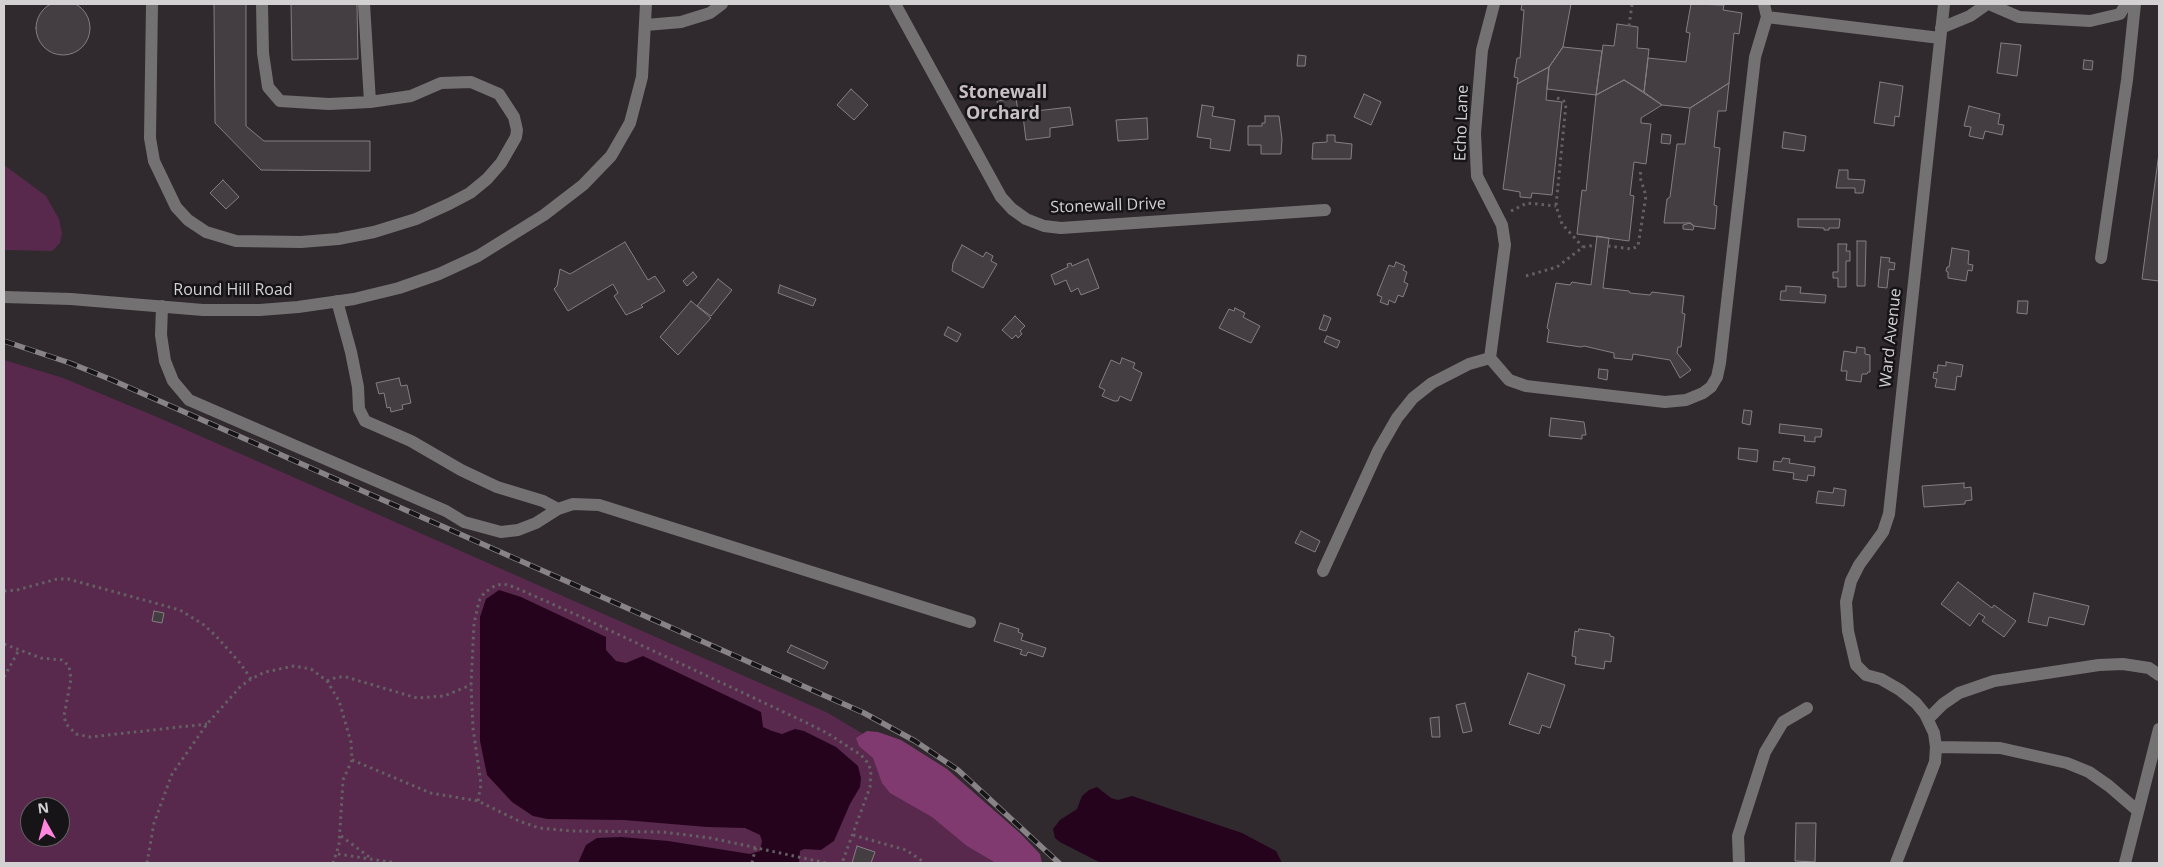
<!DOCTYPE html>
<style>
body{margin:0}
#map{position:relative;width:2163px;height:867px;overflow:hidden;background:#302a2e;font-family:"Open Sans",sans-serif}
canvas{display:block}
.frame{position:absolute;inset:0;border:5px solid #d4d1d3;pointer-events:none}
.north{position:absolute;left:20px;top:797px;width:50px;height:50px;box-sizing:border-box;background:#161416;border:1px solid #626062;border-radius:50%;rotate:353deg;font-size:14px;font-weight:700;line-height:20px;text-align:center;color:#d4d1d3}
.north::after{content:'';display:block;margin:auto;width:18px;height:22px;background:#ff85df;clip-path:polygon(50% 0,100% 100%,50% 72%,0 100%)}
</style>
<div id="map">
<canvas width="2163" height="867"></canvas>
<div class="frame"></div>
<div class="north">N</div>
</div>
<script>
const c = document.querySelector('canvas').getContext('2d');
c.lineJoin = 'round';
function paint(path, color) { c.fillStyle = color; c.fill(path, 'evenodd'); }
const poly = rows => new Path2D(rows.map(r => 'M' + r).join(''));
function stroke(path, color, width, dash) { c.strokeStyle = color; c.lineWidth = width; c.lineCap = dash ? 'butt' : 'round'; c.setLineDash(dash || []); c.stroke(path); }
function label(font, color, halo, rows, align = 'center') {
  c.font = font + ' "Open Sans",sans-serif'; c.lineWidth = 5; c.setLineDash([]); c.textBaseline = 'middle'; c.strokeStyle = halo; c.fillStyle = color; for (const [text, x, y, turn = 0] of rows) {
    c.save(); c.translate(x, y); c.rotate((+turn || 0) * Math.PI / 180); c.textAlign = isNaN(turn) ? turn : align; if (halo) c.strokeText(text, 0, 0); c.fillText(text, 0, 0); c.restore();
  }
}
paint(poly([
 [4,165,46,196,59,219,62,233,60,243,52,251,4,250],
 [4,360,63,378,157,417,828,713,917,766,1040,863,4,863],
 [30,807,60,807,60,837,30,837]
]), '#58294c');
paint(poly([
 [867,731,878,732,901,740,947,769,1021,834,1040,854,1042,863,996,863,967,846,932,817,890,793,882,783,873,758,859,746,856,738]
]), '#813a6f');
paint(poly([
 [499,590,521,597,606,637,606,650,616,661,626,663,643,656,761,712,763,727,772,731,782,734,795,729,804,731,836,747,858,766,861,778,860,787,850,804,834,841,821,850,804,849,800,851,799,863,578,863,586,845,597,838,621,837,668,841,750,854,760,851,762,841,760,835,745,828,707,827,624,820,547,819,533,816,512,802,487,775,480,741,480,617,486,599],
 [1097,787,1111,798,1118,800,1132,796,1242,833,1276,851,1282,863,1101,863,1060,842,1055,838,1053,829,1060,820,1077,809,1082,796,1089,790]
]), '#25031d');
const building = poly([
 '36 28a27 27 0 1 1 54 0a27 27 0 1 1-54 0Z',
 [214,4,246,4,246,126,264,141,370,141,370,171,261,170,215,123,214,4],
 [291,4,357,4,358,59,292,60,291,4],
 [1522,4,1571,4,1563,47,1549,67,1517,84,1518,78,1514,77,1517,58,1520,58,1524,10,1521,10,1522,4],
 [1691,4,1724,5,1723,10,1742,13,1739,34,1734,33,1729,83,1690,108,1662,105,1644,92,1648,58,1686,62,1690,33,1686,32,1691,4],
 [1617,24,1638,27,1637,48,1649,49,1644,92,1624,80,1596,95,1603,45,1614,46,1617,24],
 [2001,43,2021,45,2017,76,1997,73,2001,43],
 [1563,47,1602,51,1596,95,1547,89,1549,67,1563,47],
 [1298,55,1306,56,1305,66,1297,66,1298,55],
 [2084,60,2093,61,2092,70,2083,69,2084,60],
 [1549,67,1546,100,1562,102,1552,195,1532,193,1531,198,1520,197,1520,192,1503,189,1517,84,1549,67],
 [1624,80,1662,105,1641,118,1641,123,1651,124,1646,164,1634,162,1630,195,1634,196,1629,241,1577,234,1582,190,1586,191,1596,95,1624,80],
 [1880,82,1903,86,1899,117,1895,116,1894,126,1874,123,1880,82],
 [1729,83,1726,111,1718,111,1714,147,1720,148,1714,205,1717,206,1715,229,1694,226,1690,223,1664,223,1667,199,1670,197,1677,144,1685,144,1690,108,1729,83],
 [851,89,868,105,854,120,837,105,851,89],
 [1364,94,1381,102,1371,125,1354,117,1364,94],
 [1016,98,1019,118,1000,120,997,101,1016,98],
 [1202,105,1214,107,1212,116,1235,120,1230,151,1210,148,1211,139,1197,137,1202,105],
 [1969,106,2000,114,1998,124,2004,125,2002,135,1985,131,1983,139,1969,136,1971,127,1964,126,1969,106],
 [1032,107,1033,110,1036,111,1070,107,1073,125,1050,128,1050,137,1026,140,1022,108,1032,107],
 [1265,116,1279,116,1282,139,1281,154,1261,154,1261,145,1248,145,1248,126,1262,126,1262,123,1265,123,1265,116],
 [1147,118,1148,139,1118,141,1116,120,1147,118],
 [1784,132,1806,136,1804,151,1782,148,1784,132],
 [1662,134,1671,135,1670,144,1661,143,1662,134],
 [1327,135,1335,135,1335,142,1352,144,1351,159,1312,159,1313,143,1327,142,1327,135],
 [2159,153,2159,281,2142,279,2159,153],
 [1839,170,1848,170,1848,179,1865,180,1863,193,1855,193,1855,188,1836,188,1839,170],
 [223,180,239,197,226,209,210,193,223,180],
 [1798,219,1840,219,1839,228,1829,228,1829,230,1824,230,1824,228,1798,227,1798,219],
 [1690,223,1694,226,1693,230,1683,229,1683,225,1690,223],
 [1597,236,1609,238,1603,288,1629,291,1630,293,1650,295,1652,292,1684,296,1682,313,1685,314,1681,347,1678,347,1677,353,1691,370,1680,378,1670,360,1633,354,1632,360,1614,358,1614,353,1584,346,1581,347,1547,342,1549,330,1547,328,1556,283,1570,285,1572,282,1591,285,1597,236],
 [1857,241,1866,241,1865,286,1857,286,1857,241],
 [625,242,648,280,655,276,665,291,641,305,643,307,637,310,626,315,614,296,618,293,613,284,568,311,554,289,557,286,560,269,570,274,625,242],
 [1838,244,1847,244,1846,251,1850,251,1850,261,1846,261,1846,287,1838,287,1838,278,1833,278,1833,272,1838,272,1838,244],
 [962,245,983,257,986,252,993,256,991,261,997,264,983,288,952,271,953,263,962,245],
 [1952,248,1969,251,1968,264,1973,265,1972,271,1968,270,1966,281,1948,278,1948,272,1946,271,1947,267,1949,267,1952,248],
 [1881,257,1890,258,1889,262,1895,263,1894,270,1889,269,1887,288,1878,287,1881,257],
 [1088,259,1099,288,1081,295,1078,288,1071,292,1066,280,1055,285,1051,275,1068,267,1067,264,1071,263,1072,266,1088,259],
 [1396,262,1405,266,1403,270,1407,272,1404,282,1408,284,1403,297,1398,295,1395,303,1389,300,1388,305,1380,302,1382,297,1377,295,1389,265,1394,267,1396,262],
 [693,272,697,277,687,286,683,281,693,272],
 [718,279,732,290,711,316,697,306,718,279],
 [780,285,816,299,813,306,778,293,780,285],
 [1786,286,1801,287,1800,293,1826,295,1825,303,1780,300,1781,291,1786,291,1786,286],
 [691,301,711,318,678,355,660,337,691,301],
 [2018,301,2028,301,2027,314,2017,313,2018,301],
 [1235,308,1245,313,1243,317,1260,326,1251,343,1219,328,1229,309,1234,311,1235,308],
 [1324,315,1331,318,1326,331,1319,329,1324,315],
 [1015,316,1025,326,1020,331,1022,334,1018,338,1016,335,1012,339,1002,330,1015,316],
 [948,327,961,334,957,342,944,335,948,327],
 [1327,336,1340,341,1337,348,1324,342,1327,336],
 [1857,347,1865,348,1865,354,1870,355,1870,372,1868,372,1867,374,1862,374,1861,382,1846,380,1847,371,1841,371,1844,351,1856,353,1857,347],
 [1122,358,1135,363,1133,368,1142,373,1131,401,1120,396,1118,401,1114,401,1102,396,1105,390,1099,387,1111,360,1120,364,1122,358],
 [1946,362,1963,365,1961,377,1957,376,1955,390,1935,387,1937,379,1933,378,1934,372,1937,373,1938,365,1946,366,1946,362],
 [1599,369,1608,370,1607,380,1598,378,1599,369],
 [399,378,401,386,407,385,411,403,402,405,403,409,391,412,390,407,387,408,384,393,379,394,376,383,399,378],
 [1744,410,1752,411,1750,425,1742,423,1744,410],
 [1551,418,1584,422,1586,435,1582,435,1582,439,1549,436,1551,418],
 [1780,424,1822,429,1821,437,1815,437,1815,442,1804,441,1805,436,1779,433,1780,424],
 [1739,448,1758,450,1757,462,1738,459,1739,448],
 [1783,458,1790,459,1789,463,1815,467,1814,476,1808,475,1807,481,1793,479,1794,473,1773,470,1774,461,1781,462,1783,458],
 [1964,483,1964,488,1971,487,1972,500,1965,501,1965,504,1924,507,1922,486,1964,483],
 [1834,488,1846,490,1844,506,1816,503,1818,491,1833,493,1834,488],
 [1301,531,1320,541,1315,552,1295,543,1301,531],
 [1958,582,1992,608,1994,605,2016,621,2004,637,1982,621,1985,617,1979,613,1970,626,1941,604,1958,582],
 [2034,593,2089,606,2084,625,2049,617,2047,626,2028,622,2034,593],
 [154,611,164,613,162,623,152,621,154,611],
 [1000,623,1019,629,1018,632,1023,634,1021,640,1046,648,1043,657,1028,652,1026,656,1020,654,1022,650,994,641,1000,623],
 [1579,629,1610,634,1610,636,1614,637,1611,662,1605,661,1604,669,1575,664,1576,657,1572,656,1575,631,1578,632,1579,629],
 [791,645,828,662,824,669,787,652,791,645],
 [1528,673,1565,685,1550,728,1542,725,1539,734,1509,724,1528,673],
 [1465,703,1472,731,1463,733,1456,705,1465,703],
 [1439,717,1440,737,1432,737,1430,718,1439,717],
 [1796,823,1816,823,1815,862,1795,861,1796,823],
 [857,846,875,852,871,863,852,863,857,846]
]);
paint(building, '#443e42');
stroke(building, '#847d82', 1);
stroke(poly([
 [1629,26,1632,4],
 [1557,98,1563,100,1566,104,1556,206,1562,224,1583,247],
 [1511,211,1527,203,1556,206],
 [1608,246,1632,249,1638,246,1646,196,1640,177,1641,170],
 [1526,276,1557,267,1583,247,1596,245],
 [4,591,17,590,57,579,68,579,180,610,204,625,216,636,240,663,251,679],
 [4,644,41,658,62,660,69,666,71,679,64,716,66,724,76,734,90,737,207,724],
 [4,677,19,650],
 [327,681,337,677,346,677,417,698,444,696,471,685],
 [352,760,431,793,478,801,519,821,539,828,572,831,663,832,711,838,826,863],
 [478,801,481,784,473,728,471,685,474,624,479,601,484,593,496,585,504,584,514,587,577,615,803,721,827,733,861,755,867,762,871,770,870,787,842,863],
 [853,835,906,850,925,863],
 [341,836,372,859],
 [338,854,396,863],
 [147,863,154,823,172,774,207,724,240,687,251,679,265,672,294,666,311,669,327,681,339,701,351,742,352,760,343,780,339,845,333,863],
 [752,863,756,846]
]), '#645f63', 3, [2.5, 4]);
stroke(poly([
 [152,4,150,138,154,161,176,207,188,220,206,232,236,241,301,242,338,239,374,232,416,219,449,204,470,193,487,179,501,163,516,137,517,130,514,117,499,94,471,82,441,83,411,96,370,102,329,104,280,101,268,87,263,53,262,4],
 [364,4,370,102],
 [895,4,1001,197,1012,209,1026,219,1044,226,1061,228,1325,210],
 [1989,4,2019,17,2090,21,2120,14,2126,4],
 [1767,17,1940,38],
 [646,25,681,22,710,13,722,4],
 [1941,28,1970,16,1987,4],
 [2101,258,2127,80,2135,4],
 [4,297,71,299,203,310,260,310,298,307,354,299,399,288,439,274,478,256,544,215,583,185,611,156,630,123,642,77,646,4],
 [337,301,351,352,358,387,359,409,365,421,411,441,461,470,497,487,543,501,558,509],
 [162,306,161,335,165,361,173,381,189,400,446,511,464,522,501,532,518,530,536,523,558,509,573,504,599,505,970,622],
 [1490,358,1509,380,1526,386,1665,402,1686,400,1703,393,1711,387,1717,377,1720,363,1755,57,1767,17,1764,4],
 [1490,358,1505,245,1502,225,1477,176,1475,133,1482,50,1494,4],
 [1323,571,1378,451,1397,418,1413,398,1432,383,1469,364,1490,358],
 [1928,719,1943,704,1959,693,1994,681,2099,665,2123,664,2149,668,2159,675],
 [1936,747,2000,748,2067,763,2089,772,2109,786,2138,811],
 [1739,863,1738,836,1765,752,1783,722,1807,708],
 [1896,863,1935,762,1936,747,1934,733,1925,714,1916,703,1900,690,1881,679,1866,675,1856,665,1848,631,1846,602,1851,581,1859,565,1883,532,1889,514,1944,4],
 [2125,863,2159,729]
]), '#747173', 12);
const rail = poly([
 [4,341,70,363,112,380,864,713,915,741,958,770,1059,863]
]);
stroke(rail, '#878386', 5.5);
stroke(rail, '#161416', 4, [11]);
label('16px', '#d4d1d3', '#161416', [
 ["Echo Lane",1462,123,-88],
 ["Stonewall Drive",1108,206,-2],
 ["Round Hill Road",233,290],
 ["Ward Avenue",1891,338,-84]
]);
label('bold 18px', '#c7bfc4', '#161416', [
 ["Stonewall",1003,93],
 ["Orchard",1003,114]
]);
</script>
